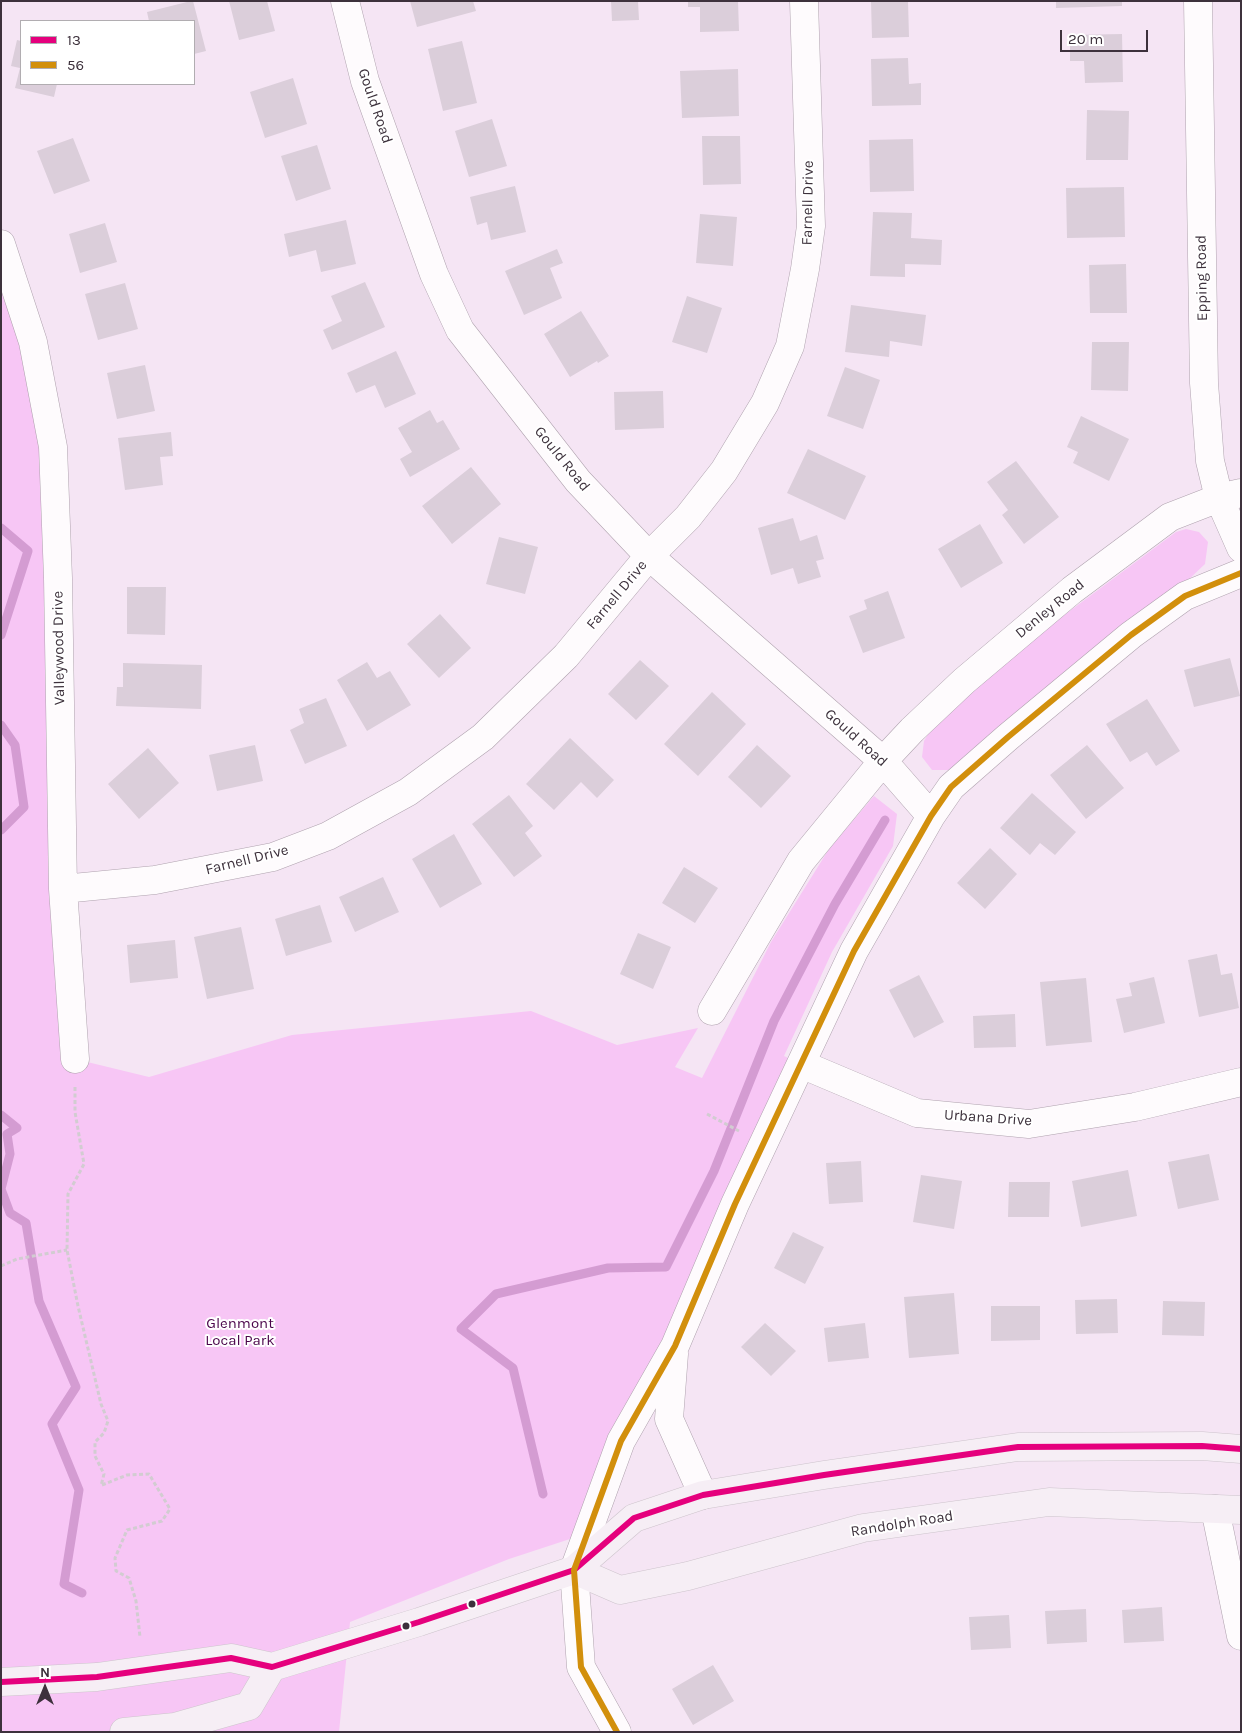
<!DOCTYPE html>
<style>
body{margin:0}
#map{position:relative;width:1242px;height:1733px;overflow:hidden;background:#f5e5f4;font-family:Karla,sans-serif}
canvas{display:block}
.frame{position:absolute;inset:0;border:2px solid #3d313c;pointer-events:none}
.legend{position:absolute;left:20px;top:20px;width:175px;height:65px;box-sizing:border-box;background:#fff;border:1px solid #b1adb1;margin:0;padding:6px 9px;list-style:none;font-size:15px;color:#3d313c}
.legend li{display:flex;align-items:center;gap:10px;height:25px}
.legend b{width:25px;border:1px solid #b1adb1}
.north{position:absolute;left:20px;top:1663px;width:50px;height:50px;-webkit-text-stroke:4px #fff;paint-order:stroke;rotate:0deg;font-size:14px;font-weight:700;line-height:20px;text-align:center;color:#3d313c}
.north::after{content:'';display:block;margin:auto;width:18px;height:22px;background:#3d313c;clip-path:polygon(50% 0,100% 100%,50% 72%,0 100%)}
.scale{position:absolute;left:1060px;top:30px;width:88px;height:22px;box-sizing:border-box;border:2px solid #3d313c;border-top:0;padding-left:6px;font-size:15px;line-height:18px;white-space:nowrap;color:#3d313c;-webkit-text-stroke:4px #fff;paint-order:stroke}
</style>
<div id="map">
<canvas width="1242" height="1733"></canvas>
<div class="frame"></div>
<ul class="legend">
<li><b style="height:6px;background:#e5007d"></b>13</li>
<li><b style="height:6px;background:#d28f0c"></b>56</li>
</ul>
<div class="north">N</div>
<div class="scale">20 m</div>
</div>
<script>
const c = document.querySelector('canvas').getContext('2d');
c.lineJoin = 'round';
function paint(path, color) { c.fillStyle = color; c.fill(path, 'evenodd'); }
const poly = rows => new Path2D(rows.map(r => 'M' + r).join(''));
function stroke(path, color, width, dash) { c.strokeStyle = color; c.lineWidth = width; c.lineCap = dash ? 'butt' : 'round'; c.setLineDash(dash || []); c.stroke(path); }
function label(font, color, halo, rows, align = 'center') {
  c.font = font + ' Karla,sans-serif'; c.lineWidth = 4; c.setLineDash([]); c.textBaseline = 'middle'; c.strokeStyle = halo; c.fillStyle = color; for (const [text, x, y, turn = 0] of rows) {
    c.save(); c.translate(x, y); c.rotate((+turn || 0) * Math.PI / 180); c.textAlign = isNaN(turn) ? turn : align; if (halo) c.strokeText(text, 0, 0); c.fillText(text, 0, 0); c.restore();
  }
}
paint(poly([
 [1,244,33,342,75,1059,149,1077,292,1035,531,1011,617,1045,698,1028,675,1067,702,1078,771,942,829,849,874,796,897,814,893,846,832,952,784,1056,801,1064,573,1538,509,1559,350,1622,339,1732,1,1732],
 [1186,529,1199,532,1208,542,1205,564,1185,583,949,770,932,770,922,757,924,741,934,724,1016,651,1176,532]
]), '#f7c6f5');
stroke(poly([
 [1,528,28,551,1,635],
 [1,725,15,745,24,807,1,830],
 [1,1115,17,1128,7,1134,10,1154,1,1189,10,1213,26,1223,39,1301,76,1387,52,1424,79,1490,64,1584,82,1593],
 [543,1494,513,1368,461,1329,496,1294,608,1268,666,1267,714,1171,774,1021,835,904,885,820]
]), '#d49cd2', 9);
paint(poly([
 [191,1,193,1,206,51,194,54,194,21,149,21,147,12],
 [229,1,267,1,275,31,239,40],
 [410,1,473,1,476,11,417,27],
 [611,1,638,1,639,20,612,21],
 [688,1,738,1,739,31,700,32,700,7,688,7],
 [871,1,908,1,909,37,872,38],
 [1056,1,1122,1,1122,6,1056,8],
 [1122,34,1123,82,1085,83,1084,61,1070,61,1070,35],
 [17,40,21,41,21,84,57,84,54,97,15,88,20,68,11,66],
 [462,41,477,103,443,111,428,49],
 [908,58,909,84,921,83,921,105,872,106,871,59],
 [738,69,739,116,682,118,680,71],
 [293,78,307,124,265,138,250,92],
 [1087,110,1129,111,1128,160,1086,160],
 [492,119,507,166,469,177,455,131],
 [702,136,740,136,741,184,703,185],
 [73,138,90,181,54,194,37,151],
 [913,139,914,191,870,192,869,140],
 [317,145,331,189,296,201,281,156],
 [515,186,526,232,491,240,487,222,477,225,470,197],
 [1124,187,1125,237,1067,238,1066,188],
 [873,212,912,213,911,238,942,240,941,265,905,264,905,277,870,276],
 [700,214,737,217,733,266,696,263],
 [346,220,356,264,321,272,316,250,289,257,284,234],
 [105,223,117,262,80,273,69,234],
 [557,249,563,263,550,268,562,298,524,315,505,271],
 [1126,264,1127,313,1090,313,1089,265],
 [365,282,385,327,332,350,323,330,342,321,331,296],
 [125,283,138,329,98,340,85,294],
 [687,296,722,308,707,353,672,342],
 [851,305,926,315,922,346,890,341,889,357,845,352],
 [581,311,609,356,598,363,597,361,570,377,544,334],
 [1092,342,1129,342,1128,391,1091,390],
 [396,351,416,394,385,408,375,385,356,393,347,373],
 [145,365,155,411,117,419,107,373],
 [845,367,880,380,863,429,827,416],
 [663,391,664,428,615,430,614,392],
 [430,410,437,423,443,420,460,449,410,477,400,459,412,452,398,428],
 [1081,416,1129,439,1109,481,1073,463,1078,452,1067,447],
 [171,432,173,456,160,457,163,485,125,490,118,438],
 [808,449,866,476,845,520,787,493],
 [1016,461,1059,517,1024,544,1002,515,1008,510,987,482],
 [471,467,501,504,452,544,422,506],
 [793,518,800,541,817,535,824,559,816,561,821,577,798,584,793,568,771,575,758,528],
 [980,524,1003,563,961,588,938,549],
 [499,537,538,547,525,594,486,584],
 [127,587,166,587,165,635,127,634],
 [888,591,905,638,863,653,849,616,867,609,864,600],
 [440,614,471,648,439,678,407,644],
 [1230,658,1240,696,1194,707,1184,670],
 [640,660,669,686,636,720,608,694],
 [367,662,377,678,390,671,411,705,367,731,337,680],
 [123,663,202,665,201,709,116,706,117,687,123,687],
 [712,692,746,724,698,776,664,744],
 [326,698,347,746,305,764,290,730,304,723,299,709],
 [1147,699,1180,751,1156,766,1147,752,1130,762,1106,724],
 [570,738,614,780,597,798,581,782,554,810,526,784],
 [255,745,263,781,217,791,209,755],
 [757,745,791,776,761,808,728,777],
 [1087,745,1124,788,1086,819,1050,775],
 [148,748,179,783,139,819,108,784],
 [1032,793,1076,832,1055,855,1040,843,1030,855,1000,828],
 [509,795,533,826,525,833,542,856,514,877,472,824],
 [454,834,482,884,440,908,412,859],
 [990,848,1017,874,985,909,957,883],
 [684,867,718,888,695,923,662,903],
 [383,877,399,912,355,932,339,897],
 [320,905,332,942,286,956,275,919],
 [241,927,254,989,207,999,194,937],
 [638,933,671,947,653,989,620,974],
 [175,940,178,978,130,983,127,945],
 [1217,954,1221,975,1232,973,1239,1008,1199,1017,1188,960],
 [919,975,944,1022,914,1038,889,990],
 [1154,977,1165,1023,1124,1033,1116,999,1132,996,1129,983],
 [1086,978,1092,1042,1046,1046,1040,982],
 [1015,1014,1016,1047,974,1048,973,1016],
 [1209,1154,1219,1200,1178,1209,1168,1162],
 [861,1161,863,1202,829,1204,826,1163],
 [1128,1170,1137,1216,1081,1227,1072,1181],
 [921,1175,962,1181,954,1229,913,1222],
 [1009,1182,1050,1182,1049,1217,1008,1217],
 [793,1232,824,1247,805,1284,774,1268],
 [954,1293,959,1354,909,1358,904,1297],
 [1117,1299,1118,1333,1076,1334,1075,1300],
 [1163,1301,1205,1302,1204,1336,1162,1335],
 [991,1306,1040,1306,1040,1340,991,1341],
 [765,1323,796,1351,771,1376,741,1347],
 [865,1323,869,1358,828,1362,824,1328],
 [1162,1607,1164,1641,1124,1643,1122,1610],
 [1086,1609,1087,1642,1047,1644,1045,1611],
 [1009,1615,1011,1648,971,1650,969,1617],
 [713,1665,734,1701,693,1725,672,1689]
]), '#dbceda');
const minor = poly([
 [345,1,365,81,434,274,460,330,578,481,649,556,883,761,931,816],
 [1198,1,1204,383,1210,461,1219,498,1241,548],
 [1,244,33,342,53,447,58,578,63,889,75,1059],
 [63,889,155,880,273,857,328,836,408,792,483,737,566,656,649,556,688,517,724,471,765,403,790,346,805,269,811,226,804,1],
 [712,1011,801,861,883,761,912,730,964,681,1072,590,1170,517,1219,498,1241,493],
 [801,1064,917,1113,1029,1124,1135,1107,1241,1082],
 [674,1354,669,1419,703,1495],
 [1215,1509,1241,1636],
 [617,1732,581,1667,574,1570,621,1441,675,1346,735,1204,854,951,931,816,951,787,1008,737,1131,635,1185,596,1241,573]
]);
const major = poly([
 [574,1570,620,1590,688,1576,863,1528,1049,1502,1241,1510],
 [1,1682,97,1677,231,1658,272,1667,419,1622,574,1570,634,1518,703,1495,824,1475,1018,1447,1202,1446,1241,1449],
 [124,1732,175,1727,249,1706,272,1667]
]);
stroke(minor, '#afa2ae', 29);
stroke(major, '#cdc4cc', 29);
stroke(poly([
 [75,1087,75,1112,84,1164,68,1194,67,1250,78,1306,101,1404,108,1421,104,1433,95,1442,95,1456,104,1474,101,1486],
 [707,1114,739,1131],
 [1,1266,17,1259,67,1250],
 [102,1485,127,1475,149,1474,170,1509,162,1521,127,1530,115,1558,116,1571,129,1578,136,1601,140,1637]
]), '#d2ccd1', 3, [4, 2.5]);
stroke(minor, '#fefbfd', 28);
stroke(major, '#f6eef5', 28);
stroke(poly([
 [1,1682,97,1677,231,1658,272,1667,419,1622,574,1570,634,1518,703,1495,824,1475,1018,1447,1202,1446,1241,1449]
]), '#e5007d', 6);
stroke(poly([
 [617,1732,581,1667,574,1570,621,1441,675,1346,735,1204,854,951,931,816,951,787,1008,737,1131,635,1185,596,1241,573]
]), '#d28f0c', 6);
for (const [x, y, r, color] of [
 [472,1604,4.5,"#3d313c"],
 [406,1626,4.5,"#3d313c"]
]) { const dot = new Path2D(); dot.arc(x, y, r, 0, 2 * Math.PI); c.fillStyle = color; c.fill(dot); stroke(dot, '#fff', 2); }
label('15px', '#3d313c', '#fff', [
 ["Gould Road",375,106,71],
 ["Farnell Drive",808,203,-89],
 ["Epping Road",1202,278,-91],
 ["Gould Road",562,459,51],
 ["Farnell Drive",617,595,-50],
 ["Denley Road",1050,609,-39],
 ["Valleywood Drive",59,648,-91],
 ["Gould Road",856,738,42],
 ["Farnell Drive",247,860,-14],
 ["Urbana Drive",988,1118,4],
 ["Randolph Road",902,1524,-9]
]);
label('15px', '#4a044a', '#fff', [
 ["Glenmont",240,1324],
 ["Local Park",240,1341]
]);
</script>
